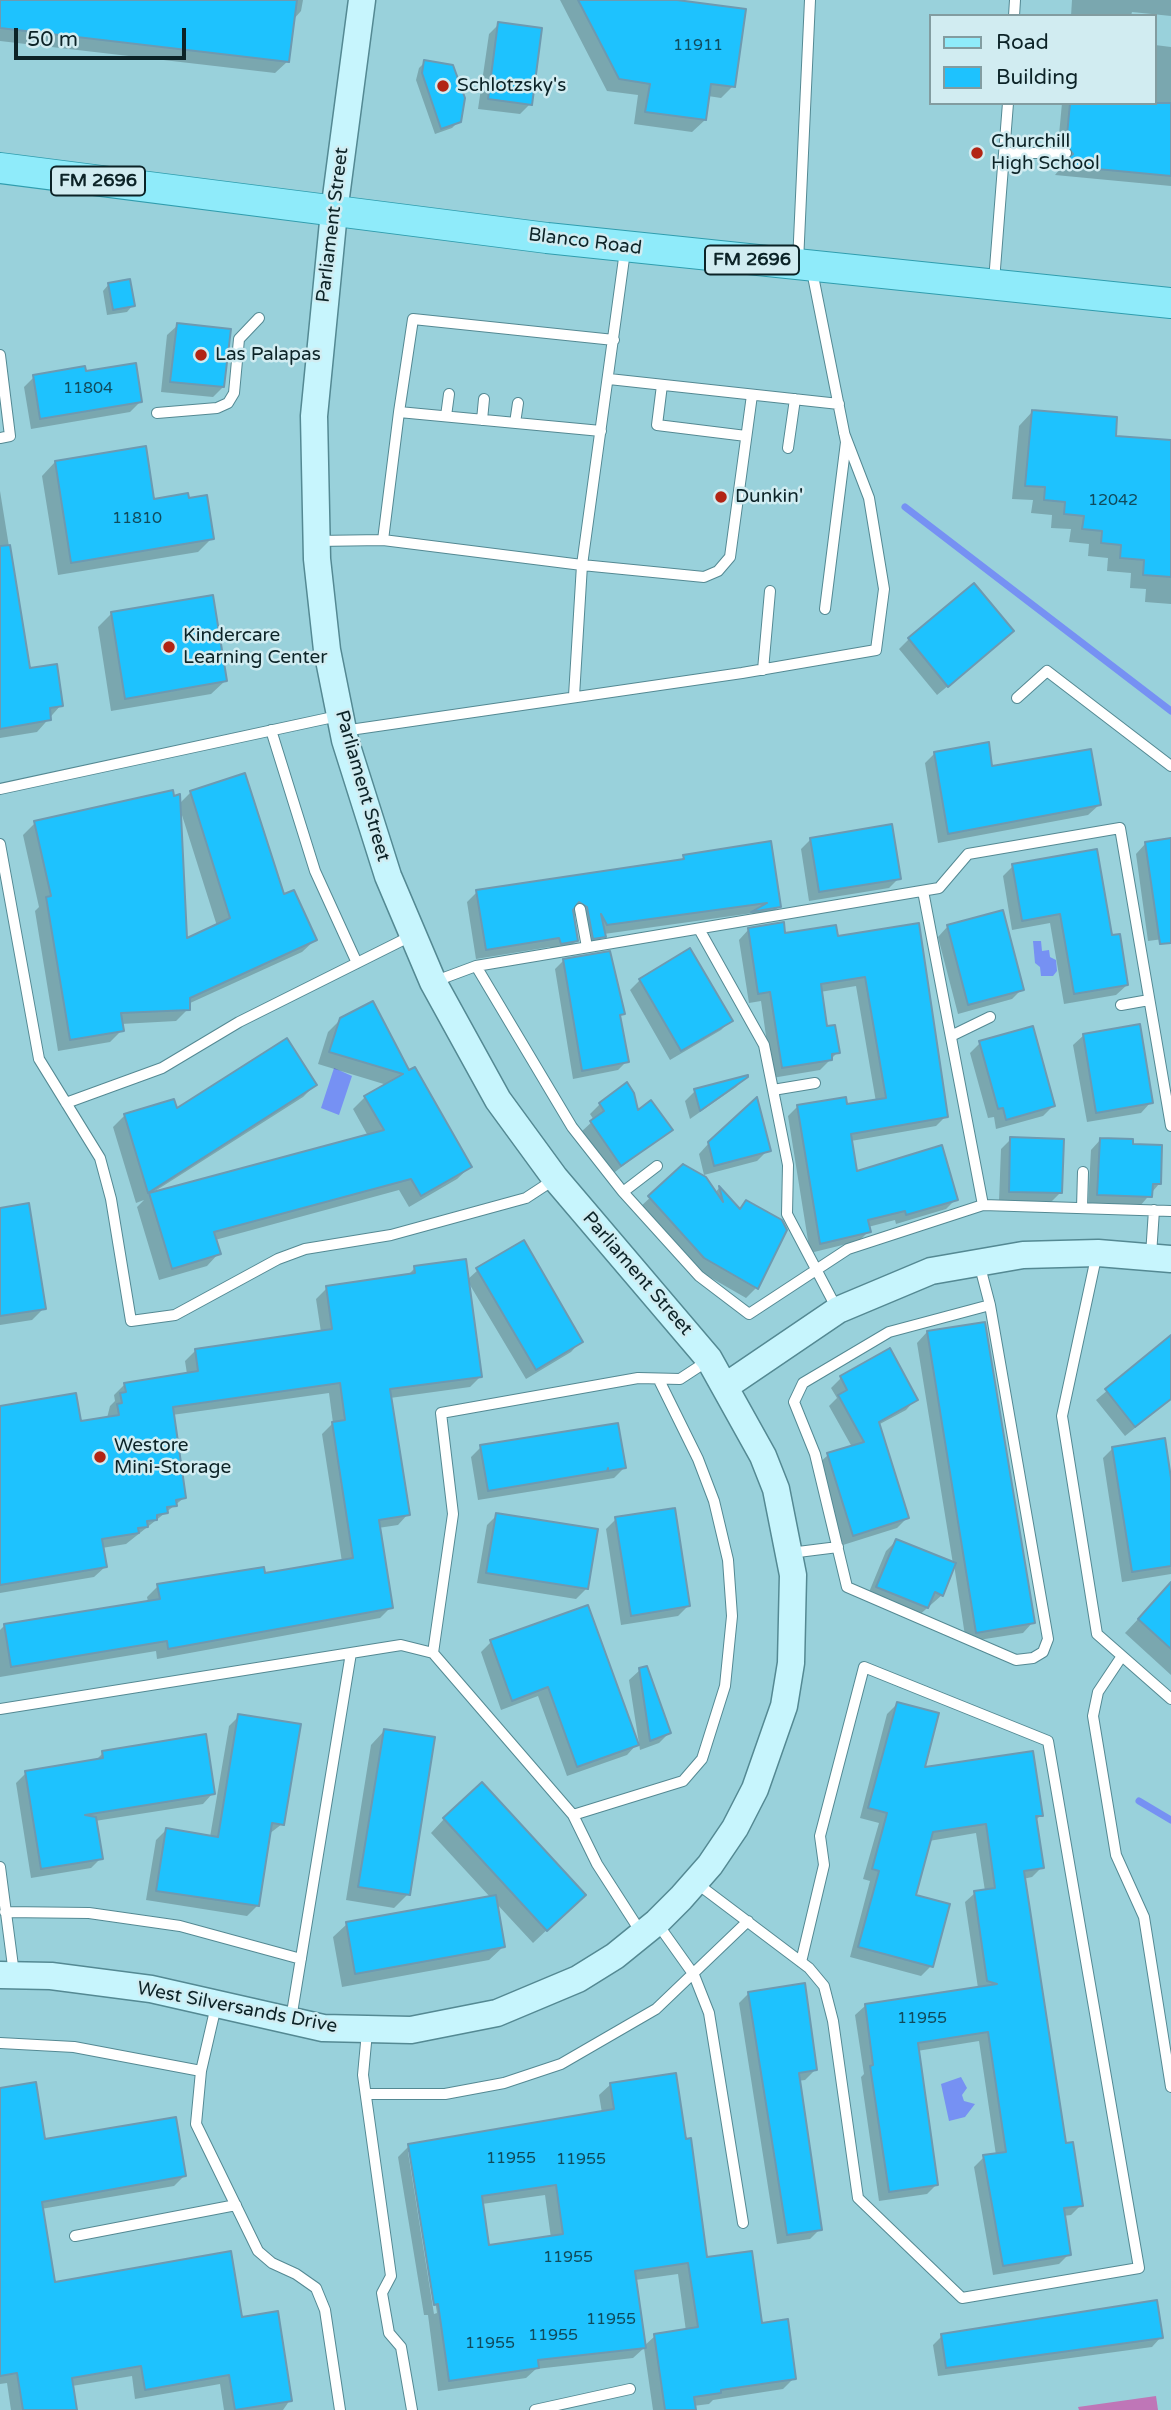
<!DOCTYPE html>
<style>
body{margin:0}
#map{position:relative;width:1171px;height:2410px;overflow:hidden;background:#99d1db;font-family:"Varela Round",sans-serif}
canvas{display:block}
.legend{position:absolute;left:929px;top:14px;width:228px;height:91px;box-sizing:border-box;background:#d1ecf1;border:2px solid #829ca0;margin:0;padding:9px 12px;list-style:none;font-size:21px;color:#0c2327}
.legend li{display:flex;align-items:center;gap:14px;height:35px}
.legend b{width:35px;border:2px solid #829ca0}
.scale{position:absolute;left:14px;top:28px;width:172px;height:32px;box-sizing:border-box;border:4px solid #0c2327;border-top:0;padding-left:9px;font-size:21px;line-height:24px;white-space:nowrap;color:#0c2327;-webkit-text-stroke:5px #d1ecf1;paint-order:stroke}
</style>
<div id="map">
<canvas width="1171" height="2410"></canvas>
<ul class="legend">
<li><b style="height:9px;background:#8febfa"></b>Road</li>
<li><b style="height:19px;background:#1ec2fe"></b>Building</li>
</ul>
<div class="scale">50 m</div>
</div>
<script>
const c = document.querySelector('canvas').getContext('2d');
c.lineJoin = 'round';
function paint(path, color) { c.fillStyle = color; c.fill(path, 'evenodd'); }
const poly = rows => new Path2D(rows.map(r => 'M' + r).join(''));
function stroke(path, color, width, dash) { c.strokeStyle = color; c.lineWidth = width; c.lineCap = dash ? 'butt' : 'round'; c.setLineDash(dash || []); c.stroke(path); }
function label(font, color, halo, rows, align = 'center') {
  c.font = font + ' "Varela Round",sans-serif'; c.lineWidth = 5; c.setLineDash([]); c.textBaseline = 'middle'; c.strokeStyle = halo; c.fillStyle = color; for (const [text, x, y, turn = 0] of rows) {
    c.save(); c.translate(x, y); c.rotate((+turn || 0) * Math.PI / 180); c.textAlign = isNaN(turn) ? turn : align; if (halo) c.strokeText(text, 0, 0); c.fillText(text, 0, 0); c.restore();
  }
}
paint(poly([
 [1156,2396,1158,2410,1079,2410,1078,2407]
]), '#bf76b7');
paint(poly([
 [1033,941,1041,941,1042,951,1049,950,1050,957,1056,960,1057,971,1053,976,1041,976,1040,967,1035,963],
 [334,1068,352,1076,339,1115,321,1108],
 [961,2077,967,2088,962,2095,964,2101,975,2104,965,2117,949,2121,941,2084]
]), '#7691f3');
paint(poly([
 [0,0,303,0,301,11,293,20,288,61,275,73,0,41],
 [560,0,663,0,733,86,721,98,708,96,705,120,692,132,634,124,638,95,607,91],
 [1072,0,1171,0,1171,16,1132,12,1131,16,1071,16],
 [499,24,530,104,520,114,478,109,489,34],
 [1155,45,1171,47,1171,186,1055,175,1064,164,1057,156,1062,103,1155,103],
 [425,62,459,121,452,128,435,134,416,80,419,68],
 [109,284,133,305,127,312,107,315,103,291],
 [178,325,223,387,213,397,161,392,167,335],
 [84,373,140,402,130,412,31,429,24,387,34,377],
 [1032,412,1114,437,1171,442,1171,604,1145,602,1146,589,1130,588,1131,573,1107,571,1108,558,1088,556,1089,544,1069,542,1071,529,1051,528,1052,515,1031,513,1033,500,1012,499,1019,426],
 [55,462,153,501,212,538,198,552,58,575,42,476],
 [0,491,29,670,61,705,37,732,0,738],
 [111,614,225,681,211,694,111,711,98,627],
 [909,639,1002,641,937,695,899,649],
 [935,753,991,768,1099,805,1088,815,938,843,925,763],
 [191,792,283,897,315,940,302,952,188,1004,188,1009,176,1021,121,1024,122,1030,110,1042,58,1051,35,911,39,907,23,835,35,823,173,798,179,804],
 [181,812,217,926,185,941],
 [811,839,899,878,889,888,809,901,801,849],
 [1171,840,1171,938,1148,941,1136,854,1146,843],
 [684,857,779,906,769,917,745,921,753,913,604,934,594,946,583,948,578,917,571,913,576,941,566,951,551,953,550,947,476,959,467,902,477,892,680,861],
 [1013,866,1110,937,1127,985,1116,995,1064,1004,1050,923,1012,930,1003,876],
 [917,925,946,1116,936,1126,851,1141,856,1173,956,1199,946,1209,896,1224,895,1220,868,1227,869,1231,859,1241,810,1253,788,1116,798,1106,845,1106,876,1102,856,986,820,992,825,1028,838,1052,820,1070,772,1078,761,1001,749,1003,739,940,749,929,836,938],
 [948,926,1022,989,1012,999,958,1014,938,937],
 [564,960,623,1013,619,1018,627,1061,618,1070,573,1079,555,969],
 [640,980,731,1020,721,1030,670,1060,630,990],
 [341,1019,409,1072,470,1167,457,1179,409,1207,399,1190,215,1240,219,1253,207,1266,159,1280,137,1207,144,1200,136,1203,113,1127,125,1115,176,1111,315,1085,303,1097,152,1193,368,1136,353,1109,365,1097,387,1085,318,1064,328,1032],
 [1084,1035,1151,1102,1141,1113,1087,1122,1073,1045],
 [980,1043,1053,1106,1043,1116,996,1129,994,1117,988,1118,970,1053],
 [745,1077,736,1087,690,1119,685,1101,695,1091],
 [600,1104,670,1130,611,1175,581,1132,594,1120,590,1114],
 [1011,1139,1060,1193,1050,1203,999,1201,1001,1149],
 [1101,1139,1131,1146,1159,1184,1140,1206,1088,1205,1091,1150],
 [709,1143,767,1151,757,1161,704,1175,699,1154],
 [683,1167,715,1193,719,1188,738,1210,746,1202,756,1288,746,1298,694,1268,639,1208],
 [0,1209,44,1308,32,1320,0,1325],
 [415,1268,480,1377,470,1387,390,1398,408,1514,398,1525,378,1528,391,1607,380,1618,157,1659,156,1651,0,1677,0,1630,4,1626,148,1602,147,1597,158,1586,264,1575,342,1562,322,1434,333,1423,329,1393,172,1415,184,1498,126,1544,102,1548,105,1567,94,1577,0,1593,0,1408,79,1423,107,1418,110,1406,115,1401,114,1395,125,1384,187,1374,185,1361,196,1350,321,1332,316,1299,327,1288,407,1276],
 [478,1270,581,1341,571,1352,526,1379,467,1280],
 [927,1332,1033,1622,1023,1633,966,1642,954,1565,942,1595,917,1617,867,1597,886,1551,896,1541,953,1564,917,1343],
 [1171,1337,1171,1399,1125,1436,1096,1400],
 [841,1378,916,1399,906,1410,878,1425,907,1518,897,1528,843,1545,817,1465,828,1455,852,1447,829,1406,837,1398,831,1388],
 [481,1447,624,1468,614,1478,478,1500,471,1457],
 [1113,1448,1171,1489,1171,1574,1122,1582,1103,1458],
 [497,1515,586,1589,576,1599,477,1583,487,1525],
 [616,1519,688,1606,678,1616,621,1625,606,1529],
 [1171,1584,1171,1675,1125,1633],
 [491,1642,637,1744,627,1755,567,1776,538,1696,501,1710,481,1652],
 [640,1670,669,1733,659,1743,640,1750,629,1680],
 [897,1704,922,1769,1041,1815,1035,1821,1042,1867,1032,1877,1023,1879,1064,2145,1081,2205,1071,2215,1063,2216,1069,2254,1059,2264,993,2275,974,2167,984,2157,996,2155,979,2041,917,2051,937,2184,927,2194,879,2201,861,2077,864,2074,855,2015,865,2006,978,1988,965,1902,975,1893,985,1891,976,1833,929,1841,914,1896,931,1966,921,1976,850,1957,870,1881,863,1879,879,1823,860,1818,887,1714],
 [239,1716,282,1824,269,1834,257,1906,247,1916,146,1900,156,1840,166,1830,210,1837,229,1726],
 [384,1731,408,1894,394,1908,346,1900,371,1745],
 [103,1753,213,1793,203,1804,95,1821,101,1858,91,1868,31,1878,16,1783,26,1773,94,1762],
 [444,1819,570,1908,533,1943,495,1902,503,1947,489,1960,342,1987,333,1937,347,1924,491,1898,431,1833],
 [749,1993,816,2069,805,2080,798,2081,820,2229,810,2239,777,2244,739,2003],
 [611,2084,706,2259,760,2325,794,2378,783,2389,713,2400,709,2404,693,2406,694,2410,653,2410,644,2348,633,2358,536,2369,526,2378,438,2391,428,2315,424,2315,398,2157,409,2146,602,2113,599,2095],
 [408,2152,411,2152,437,2313,434,2314],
 [545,2195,551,2238,488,2247,482,2204],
 [678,2274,686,2331,655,2336,644,2346,635,2280],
 [0,2090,44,2141,184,2176,174,2186,41,2209,54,2284,241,2319,290,2400,283,2410,224,2410,220,2384,135,2399,132,2376,72,2386,75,2410,11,2410,7,2383,0,2384],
 [942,2336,1161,2337,1152,2347,938,2376,933,2345]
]), '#0003');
stroke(poly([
 [905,507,1171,711],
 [1139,1801,1171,1820]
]), '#7691f3', 7);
const building = poly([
 [0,0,297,0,289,62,0,28,0,0],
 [578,0,677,0,746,9,735,87,711,84,706,120,645,112,650,84,619,79,578,0],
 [498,22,542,28,532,105,488,99,498,22],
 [424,60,453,65,465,98,461,122,441,129,422,73,424,60],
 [1070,103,1171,103,1171,176,1065,166,1065,160,1073,154,1066,146,1070,103],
 [130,279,135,306,113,310,108,283,130,279],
 [177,323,231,329,224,387,170,382,177,323],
 [136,363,142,402,40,419,33,375,85,366,86,371,136,363],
 [1032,410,1117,417,1116,436,1171,440,1171,577,1143,575,1144,560,1120,558,1121,545,1101,543,1102,531,1082,529,1084,516,1064,514,1065,502,1044,500,1045,487,1025,486,1032,410],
 [146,446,154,499,188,493,189,498,207,495,214,539,71,563,55,461,146,446],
 [10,545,30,668,57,664,63,706,50,708,51,720,0,729,0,546,10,545],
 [974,583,1014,631,948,687,908,638,974,583],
 [213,595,227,681,125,699,111,612,213,595],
 [989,742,992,766,1091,749,1101,805,948,834,934,752,989,742],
 [245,773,284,894,294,890,317,940,190,998,190,1010,121,1013,124,1031,70,1040,46,897,51,896,34,821,173,790,174,796,180,794,187,938,230,918,190,791,245,773],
 [892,824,901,879,819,892,810,838,892,824],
 [1171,838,1171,943,1160,944,1145,842,1171,838],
 [771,841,781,907,751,912,767,903,607,925,601,914,606,937,593,939,587,907,579,902,573,910,578,941,561,944,559,938,486,950,476,890,684,859,683,855,771,841],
 [1097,849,1112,935,1120,934,1128,985,1074,994,1060,914,1022,921,1012,864,1097,849],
 [1003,910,1024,990,968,1005,947,925,1003,910],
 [784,922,785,933,836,925,838,936,919,923,948,1117,851,1134,857,1171,942,1145,958,1200,906,1215,905,1211,868,1220,871,1232,820,1244,797,1105,846,1097,847,1104,886,1098,865,977,821,984,827,1026,835,1025,840,1053,832,1054,832,1060,782,1068,770,992,758,994,748,928,784,922],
 [690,948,733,1021,681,1051,639,979,690,948],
 [610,951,625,1014,620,1015,629,1062,582,1071,563,959,610,951],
 [373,1001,409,1070,415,1067,472,1167,421,1196,411,1179,214,1232,221,1254,172,1269,149,1193,384,1130,364,1096,403,1074,329,1052,340,1018,373,1001],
 [1140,1024,1153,1103,1096,1113,1083,1034,1140,1024],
 [1033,1026,1055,1106,1006,1120,1003,1108,998,1109,979,1041,1033,1026],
 [287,1038,317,1085,148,1193,124,1114,174,1099,177,1108,287,1038],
 [748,1075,748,1077,700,1111,694,1089,748,1075],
 [627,1082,634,1093,638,1110,651,1100,673,1130,621,1166,590,1121,604,1111,599,1103,627,1082],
 [757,1097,771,1151,714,1166,708,1142,757,1097],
 [1010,1137,1064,1139,1062,1193,1009,1192,1010,1137],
 [1100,1138,1133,1139,1133,1144,1162,1145,1161,1184,1153,1184,1152,1197,1097,1195,1100,1138],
 [683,1164,706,1177,723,1202,719,1186,740,1209,746,1200,782,1220,787,1230,758,1289,704,1258,648,1196,683,1164],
 [29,1203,46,1309,0,1316,0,1208,29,1203],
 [524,1240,583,1342,536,1370,476,1268,524,1240],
 [466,1259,482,1377,390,1389,410,1515,379,1520,393,1608,168,1649,167,1641,11,1667,4,1624,160,1599,157,1584,264,1567,265,1573,353,1558,332,1422,345,1420,340,1383,173,1407,186,1498,176,1500,177,1506,167,1507,168,1513,157,1515,157,1520,147,1521,148,1527,138,1528,139,1533,102,1539,107,1567,0,1585,0,1406,76,1393,81,1421,119,1415,117,1404,122,1403,120,1393,126,1392,124,1383,198,1371,195,1349,332,1329,326,1286,415,1273,414,1266,466,1259],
 [985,1322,1035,1623,976,1633,927,1331,985,1322],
 [1171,1335,1171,1399,1135,1427,1105,1389,1171,1335],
 [890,1348,918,1400,879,1422,909,1518,853,1536,827,1453,864,1442,838,1395,847,1390,840,1376,890,1348],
 [618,1423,626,1468,608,1471,608,1468,607,1471,488,1491,480,1445,618,1423],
 [1165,1438,1171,1478,1171,1566,1132,1572,1112,1447,1165,1438],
 [675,1508,690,1606,631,1616,615,1517,675,1508],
 [496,1513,598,1529,588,1589,486,1573,496,1513],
 [896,1539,956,1563,943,1596,935,1592,928,1608,876,1587,896,1539],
 [1171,1582,1171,1649,1138,1619,1171,1582],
 [588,1605,639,1745,577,1767,548,1687,512,1701,490,1640,588,1605],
 [647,1666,671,1733,650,1741,639,1668,647,1666],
 [897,1702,939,1713,925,1767,1033,1751,1043,1816,1036,1816,1044,1868,1024,1871,1066,2143,1073,2142,1083,2206,1064,2208,1071,2255,1003,2266,983,2155,1006,2152,988,2032,918,2043,938,2185,889,2192,870,2066,873,2065,865,2004,997,1984,987,1981,974,1891,995,1888,986,1824,933,1832,916,1895,950,1904,933,1967,858,1947,879,1871,872,1869,887,1813,868,1808,897,1702],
 [238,1714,301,1724,284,1825,272,1823,259,1906,156,1891,166,1828,218,1837,238,1714],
 [384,1729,435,1737,410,1895,358,1887,384,1729],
 [206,1734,215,1794,85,1815,96,1817,103,1859,41,1869,25,1771,103,1758,102,1751,206,1734],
 [482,1782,586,1895,547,1931,443,1818,482,1782],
 [496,1895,505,1947,355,1974,346,1922,496,1895],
 [805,1983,817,2070,799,2073,822,2230,787,2235,748,1992,805,1983],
 [676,2073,686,2139,691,2138,707,2257,752,2251,762,2323,788,2319,796,2379,721,2390,721,2393,694,2397,696,2410,665,2410,654,2334,698,2327,688,2263,635,2271,646,2348,538,2360,539,2368,449,2381,438,2304,434,2305,408,2144,614,2109,610,2083,676,2073],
 [556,2185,563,2234,489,2245,482,2196,556,2185],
 [36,2082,45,2139,176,2117,186,2176,42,2202,55,2282,231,2251,242,2317,278,2311,292,2401,235,2410,229,2375,145,2390,141,2366,72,2378,77,2410,23,2410,17,2373,0,2376,0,2088,36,2082],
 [1157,2300,1163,2338,946,2368,941,2334,1157,2300]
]);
paint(building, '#1ec2fe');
stroke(building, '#6d9ab1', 2);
const lane = poly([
 [1014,16,1015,0],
 [1004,153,1066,153],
 [798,262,810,0],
 [812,271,846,442,825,609],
 [994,281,1008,103],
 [0,355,10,436,0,438],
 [609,379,839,404],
 [662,385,657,425,746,436],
 [399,412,413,319,614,340],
 [157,413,217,408,228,403,234,393,239,339,259,318],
 [446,416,449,394],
 [482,420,484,399],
 [515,423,518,403],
 [788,448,795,399],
 [383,540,399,412,601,431],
 [317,541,383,540,582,565,625,251],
 [763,670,770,591],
 [574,696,582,565,704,577,718,571,730,557,752,395],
 [1017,698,1047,671,1171,766],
 [271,730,315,871,357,963],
 [343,731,742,673,876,650,884,589,869,498,844,433],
 [0,789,338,716],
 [0,844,39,1059,100,1158,111,1199,131,1321,175,1315,278,1259,305,1249,391,1235,526,1198,555,1179],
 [923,891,983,1205],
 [580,909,587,947],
 [699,929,764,1045,788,1165,787,1214,837,1309],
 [476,966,572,1127,623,1192,699,1276,749,1314,848,1249,983,1205,1171,1211],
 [433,982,476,966,939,888,968,854,1120,828,1171,1126],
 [1121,1005,1149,1000],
 [951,1036,990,1017],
 [773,1090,815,1083],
 [66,1103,162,1068,239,1022,413,935],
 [623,1192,657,1166],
 [1082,1208,1083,1172],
 [1097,1253,1062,1416,1097,1634,1171,1699],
 [1151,1255,1154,1210],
 [979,1263,990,1305,1048,1639,1043,1652,1033,1658,1016,1660,847,1587,815,1454,794,1402,803,1383,889,1332,990,1305],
 [790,1553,838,1547],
 [433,1653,453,1514,441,1413,638,1378,680,1379,709,1360],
 [1122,1656,1098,1692,1093,1716,1116,1855,1144,1917,1171,2087],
 [0,1709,401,1645,433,1653,573,1815,597,1864,642,1934],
 [573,1815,683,1781,702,1759,725,1686,732,1616,728,1560,714,1501,698,1459,659,1380],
 [0,1867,14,1974],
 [695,1882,809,1968,824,1986,833,2021,858,2198,962,2298,1139,2268,1048,1741,864,1667,820,1836,824,1865,801,1962],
 [5,1912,89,1913,180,1926,301,1959],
 [657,1923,694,1975,709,2013,743,2223],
 [216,2006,201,2071,196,2124,258,2251,272,2263,296,2274,316,2288,325,2310,340,2410],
 [291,2019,351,1653],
 [367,2032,363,2075,391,2276,382,2293,389,2333,401,2347,412,2410],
 [0,2043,74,2047,201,2071],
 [366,2094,445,2094,504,2083,561,2064,656,2009,748,1921],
 [75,2236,236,2205],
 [535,2410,630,2389]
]);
const secondary = poly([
 [726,1386,838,1310,931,1271,1023,1255,1098,1253,1171,1259],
 [0,1975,51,1976,151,1989,323,2028,411,2030,497,2013,578,1979,615,1956,657,1922,681,1898,710,1865,735,1828,755,1789,784,1706,791,1663,793,1575,776,1489,763,1456,709,1359,555,1178,498,1100,433,982,388,876,345,740,327,650,317,559,314,416,334,212,362,0]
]);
const primary = poly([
 [0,168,547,238,1171,303]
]);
stroke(lane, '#548993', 12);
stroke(secondary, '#548993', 29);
stroke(primary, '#309dae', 32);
stroke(lane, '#fff', 10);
stroke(secondary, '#c7f5fd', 26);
stroke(primary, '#8febfa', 30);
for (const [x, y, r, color] of [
 [443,86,7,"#b22414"],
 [977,153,7,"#b22414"],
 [201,355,7,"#b22414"],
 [721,497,7,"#b22414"],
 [169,647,7,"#b22414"],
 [100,1457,7,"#b22414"]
]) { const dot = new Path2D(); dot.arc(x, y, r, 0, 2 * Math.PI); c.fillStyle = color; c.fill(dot); stroke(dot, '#d1ecf1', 2.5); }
label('16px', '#104b5d', null, [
 ["11911",698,46],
 ["11804",88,389],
 ["12042",1113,501],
 ["11810",137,519],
 ["11955",922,2019],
 ["11955",511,2159],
 ["11955",581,2160],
 ["11955",568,2258],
 ["11955",611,2320],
 ["11955",553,2336],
 ["11955",490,2344]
]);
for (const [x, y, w] of [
 [98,181,94],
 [752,260,94]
]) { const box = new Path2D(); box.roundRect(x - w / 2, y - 14.5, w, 29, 5); c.fillStyle = '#d1ecf1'; c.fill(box); stroke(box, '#0c2327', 2); }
label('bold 18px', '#0c2327', null, [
 ["FM 2696",98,181],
 ["FM 2696",752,260]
]);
label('19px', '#0c2327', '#d1ecf1', [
 ["Schlotzsky's",457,86],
 ["Churchill",991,142],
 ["High School",991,164],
 ["Las Palapas",215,355],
 ["Dunkin'",735,497],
 ["Kindercare",183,636],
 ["Learning Center",183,658],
 ["Westore",114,1446],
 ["Mini-Storage",114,1468]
], 'left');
label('19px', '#0c2327', '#d1ecf1', [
 ["Parliament Street",333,225,-83],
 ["Blanco Road",585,242,7],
 ["Parliament Street",362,786,74],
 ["Parliament Street",637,1274,49],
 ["West Silversands Drive",237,2008,11]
]);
</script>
